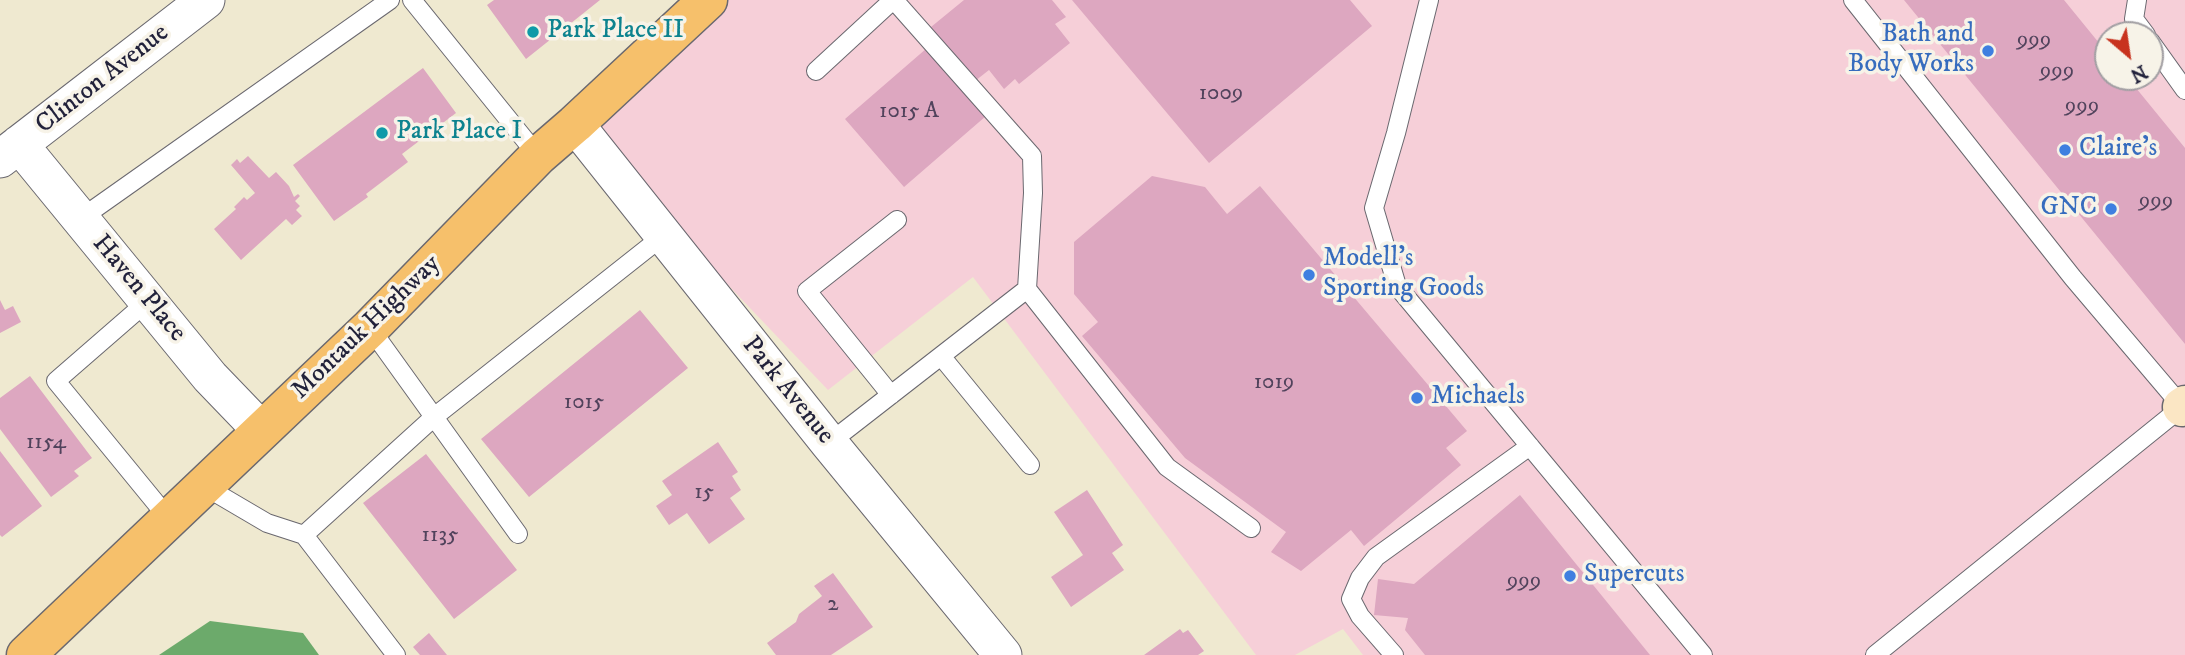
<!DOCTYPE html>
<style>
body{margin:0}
#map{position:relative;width:2185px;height:655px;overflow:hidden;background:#efe9d0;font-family:"IM FELL DW Pica",serif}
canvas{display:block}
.north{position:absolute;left:2094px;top:21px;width:70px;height:70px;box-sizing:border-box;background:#f7f3e8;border:2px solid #a29fa3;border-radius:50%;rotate:151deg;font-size:19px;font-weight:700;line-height:28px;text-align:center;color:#22223b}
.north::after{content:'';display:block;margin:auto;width:24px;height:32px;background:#c8321e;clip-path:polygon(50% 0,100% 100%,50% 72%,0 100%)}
</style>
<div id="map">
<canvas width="2185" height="655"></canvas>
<div class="north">N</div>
</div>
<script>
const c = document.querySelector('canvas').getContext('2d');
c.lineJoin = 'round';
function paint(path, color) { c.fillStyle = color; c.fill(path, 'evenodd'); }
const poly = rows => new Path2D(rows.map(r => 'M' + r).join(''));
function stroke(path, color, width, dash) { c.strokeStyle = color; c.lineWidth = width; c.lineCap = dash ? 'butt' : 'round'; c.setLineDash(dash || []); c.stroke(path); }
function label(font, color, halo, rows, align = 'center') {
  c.font = font + ' "IM FELL DW Pica",serif'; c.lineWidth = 7; c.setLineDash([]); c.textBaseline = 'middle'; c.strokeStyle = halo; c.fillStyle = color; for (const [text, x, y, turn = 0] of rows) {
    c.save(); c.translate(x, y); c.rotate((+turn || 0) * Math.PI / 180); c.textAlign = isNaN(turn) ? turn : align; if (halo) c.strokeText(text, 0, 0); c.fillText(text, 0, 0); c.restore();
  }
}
paint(poly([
 [708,0,2185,0,2185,655,1363,655,1343,629,1295,655,1256,655,973,277,828,390,575,124],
 [2108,35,2150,35,2150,77,2108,77]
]), '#f6cfd8');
paint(poly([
 [210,621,303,633,319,655,159,655]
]), '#6caa6b');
paint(poly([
 [494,0,600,0,526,59,487,5],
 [964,0,1052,0,1066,17,1055,24,1070,43,1019,84,1015,79,1004,89,989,70,975,81,931,27],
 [1072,0,1350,0,1372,26,1209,163],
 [1904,0,2064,0,2108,54,2108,77,2127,77,2185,148,2185,344],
 [927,48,986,116,904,187,845,119],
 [423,68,456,113,402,154,408,162,366,194,368,197,334,221,293,165],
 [248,156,269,178,276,172,289,186,294,197,298,194,300,196,295,201,300,206,296,210,302,216,292,225,286,219,241,260,214,229,236,209,234,207,244,197,247,200,255,193,231,165,237,159,240,163],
 [1152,176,1205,187,1227,214,1260,186,1467,431,1446,448,1461,465,1364,546,1351,530,1301,571,1271,552,1286,532,1185,458,1082,336,1098,322,1074,294,1074,242],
 [0,300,5,310,13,306,21,322,0,333],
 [640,310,688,368,529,497,481,439],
 [30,376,92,458,74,471,79,476,51,497,0,429,0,398],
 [718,442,738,472,732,476,741,490,730,498,745,519,709,544,687,513,669,525,656,506,672,495,662,481],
 [0,451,42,506,2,537,0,535],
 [426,454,517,570,454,619,363,503],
 [1087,490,1123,545,1112,553,1124,570,1071,607,1051,577,1083,555,1054,512],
 [1520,495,1650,655,1425,655,1405,630,1408,618,1374,615,1378,579,1414,584],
 [833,573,873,627,831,655,776,655,767,643,796,622,799,614,822,596,814,586],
 [1180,629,1183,633,1188,630,1204,651,1198,655,1144,655],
 [429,633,447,655,420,655,413,647]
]), '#dda7c0');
const lane = poly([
 [412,0,538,156],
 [894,0,1032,156,1033,193,1027,289,1167,467,1251,528],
 [1429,0,1396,133,1374,208,1397,286,1703,655],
 [1853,0,2073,278,2185,410],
 [2137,0,2134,19,2146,35],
 [2150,41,2185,90],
 [816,71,893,0],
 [80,219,390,0],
 [148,301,56,381,169,519],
 [941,356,1030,465],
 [891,395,807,291,897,220],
 [829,443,1027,289],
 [204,486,267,523,304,535,396,655],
 [518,534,434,417,663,236],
 [304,535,434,417,370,328],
 [1394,655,1360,616,1351,599,1360,578,1376,557,1530,446],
 [1875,655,2182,407]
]);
const street = poly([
 [575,124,829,443,1003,655],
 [19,144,210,377,261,430],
 [0,159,206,0]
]);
const secondary = poly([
 [2182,407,2185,405]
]);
const primary = poly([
 [26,655,370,328,538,156,575,124,708,0]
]);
stroke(lane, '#6a686f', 20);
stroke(street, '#6a686f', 39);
stroke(secondary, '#6a686f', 41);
stroke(primary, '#6a686f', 41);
stroke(lane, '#fff', 18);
stroke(street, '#fff', 37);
stroke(secondary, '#fbe6c4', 38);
stroke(primary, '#f6c06b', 38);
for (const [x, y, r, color] of [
 [533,32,7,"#0f9aa8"],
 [1988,51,7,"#3f7fe0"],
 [382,133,7,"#0f9aa8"],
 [2065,150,7,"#3f7fe0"],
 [2111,209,7,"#3f7fe0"],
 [1309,275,7,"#3f7fe0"],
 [1417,398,7,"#3f7fe0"],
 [1570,576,7,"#3f7fe0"]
]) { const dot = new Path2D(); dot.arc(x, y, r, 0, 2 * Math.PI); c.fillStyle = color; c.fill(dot); stroke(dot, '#f7f3e8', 2.5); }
label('23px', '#51435c', null, [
 ["999",2034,41],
 ["999",2057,72],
 ["1009",1221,94],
 ["999",2082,107],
 ["1015 A",909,112],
 ["999",2156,202],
 ["1019",1274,383],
 ["1015",584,403],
 ["1154",46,443],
 ["15",704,493],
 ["1135",440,536],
 ["999",1524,582],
 ["2",833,605]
]);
label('26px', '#0d838f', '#f7f3e8', [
 ["Park Place II",547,32],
 ["Park Place I",396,133]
], 'left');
label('26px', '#366cbe', '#f7f3e8', [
 ["Bath and",1974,36,"right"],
 ["Body Works",1974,66,"right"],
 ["Claire's",2079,150],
 ["GNC",2097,209,"right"],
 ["Modell's",1323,260],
 ["Sporting Goods",1323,290],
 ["Michaels",1431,398],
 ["Supercuts",1584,576]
], 'left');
label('26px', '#22223b', '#f7f3e8', [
 ["Clinton Avenue",103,80,-38],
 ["Haven Place",138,289,50],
 ["Montauk Highway",367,328,-44],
 ["Park Avenue",787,391,51]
]);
</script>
